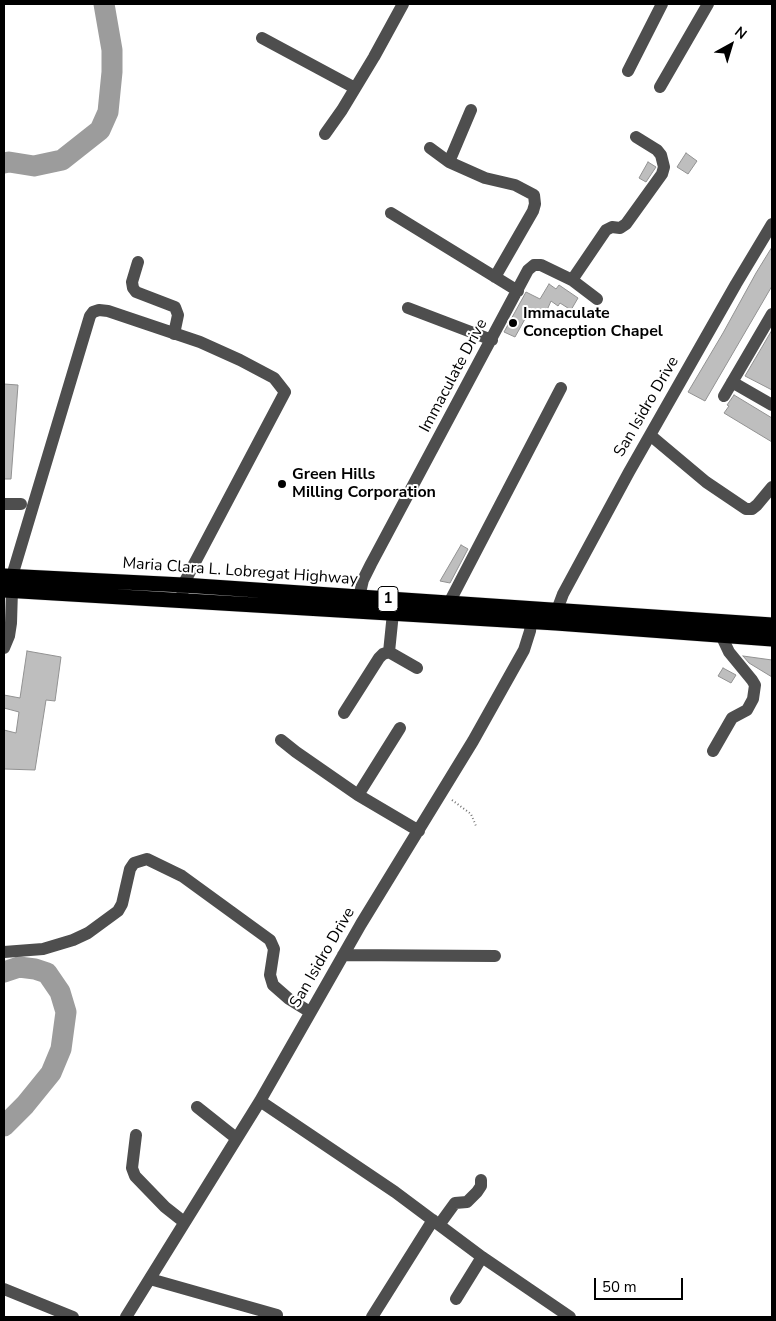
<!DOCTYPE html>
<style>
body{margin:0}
#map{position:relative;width:776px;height:1321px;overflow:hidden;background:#fff;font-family:"Nunito Sans",sans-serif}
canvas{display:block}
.frame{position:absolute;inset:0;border:5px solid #000;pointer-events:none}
.north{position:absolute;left:706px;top:20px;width:50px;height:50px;-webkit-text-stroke:4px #fff;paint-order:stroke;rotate:39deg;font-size:14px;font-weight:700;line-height:20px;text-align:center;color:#000}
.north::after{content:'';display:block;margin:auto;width:18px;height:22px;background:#000;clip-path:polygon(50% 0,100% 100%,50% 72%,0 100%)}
.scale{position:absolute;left:594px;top:1278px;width:89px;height:22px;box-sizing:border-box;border:2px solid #000;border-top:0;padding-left:6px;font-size:15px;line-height:18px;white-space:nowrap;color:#000;-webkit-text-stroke:4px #fff;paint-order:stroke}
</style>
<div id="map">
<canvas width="776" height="1321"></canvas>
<div class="frame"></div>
<div class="north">N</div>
<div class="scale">50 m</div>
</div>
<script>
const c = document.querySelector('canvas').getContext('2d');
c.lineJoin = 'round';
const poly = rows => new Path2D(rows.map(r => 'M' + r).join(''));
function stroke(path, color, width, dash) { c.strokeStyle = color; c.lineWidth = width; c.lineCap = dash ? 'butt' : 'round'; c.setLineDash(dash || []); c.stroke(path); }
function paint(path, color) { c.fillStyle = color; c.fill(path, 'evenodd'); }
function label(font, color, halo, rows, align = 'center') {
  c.font = font + ' "Nunito Sans",sans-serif'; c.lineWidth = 4; c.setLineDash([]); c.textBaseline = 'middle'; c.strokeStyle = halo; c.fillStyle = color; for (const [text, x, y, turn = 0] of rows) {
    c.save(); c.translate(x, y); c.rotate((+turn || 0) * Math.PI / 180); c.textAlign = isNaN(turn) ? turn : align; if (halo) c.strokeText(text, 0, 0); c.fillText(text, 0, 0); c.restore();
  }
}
stroke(poly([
 [4,163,9,162,34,166,62,160,100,130,108,112,112,72,112,50,104,4],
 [4,972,19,967,35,969,47,973,60,992,66,1012,61,1049,51,1073,25,1105,4,1126]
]), '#9c9c9c', 21);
const building = poly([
 [686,153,697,161,688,174,677,167,686,153],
 [648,162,656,167,646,182,639,178,648,162],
 [772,247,772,286,705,401,688,392,723,333,756,273,772,247],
 [549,284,556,289,559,285,578,298,571,310,560,303,558,306,551,301,544,317,530,310,515,337,504,332,526,292,540,299,549,284],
 [772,330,772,390,745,376,772,330],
 [4,384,18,385,11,479,4,479,4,384],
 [734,395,772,418,772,442,724,413,729,406,727,405,734,395],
 [461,545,468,549,450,583,440,581,461,545],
 [27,651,61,657,55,701,46,700,35,770,4,769,4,730,16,733,19,712,4,708,4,695,20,698,27,651],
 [743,656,772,660,772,677,749,663,743,656],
 [723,668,736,675,731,683,718,676,723,668]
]);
paint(building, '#bebebe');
stroke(building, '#929292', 1);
const highway = poly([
 [4,576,183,585,772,625],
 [4,590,556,623,772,639]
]);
stroke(highway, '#dbdbdb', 16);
stroke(poly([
 [452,800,471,814,476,826]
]), '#707070', 2, [1, 2.5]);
stroke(poly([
 [262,38,355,88],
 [628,71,662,4],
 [660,87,708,4],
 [325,134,342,110,374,57,403,4],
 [430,148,449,162,485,178,515,185,534,195,535,204,533,211,495,277],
 [449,162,471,110],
 [391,213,518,291],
 [138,262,132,282,133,288,136,292,175,307,178,315,174,334],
 [572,280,597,299],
 [408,308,492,340],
 [732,382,772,405],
 [724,396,772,314],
 [650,435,706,482,746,509,752,509,757,505,772,487],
 [4,504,21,504],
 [12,576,90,316,93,312,99,310,108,311,200,342,240,360,274,378,285,392,183,585,182,600],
 [449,603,561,388],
 [357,606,363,580,371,564,528,270,534,265,541,265,572,280,606,230,612,227,620,228,626,224,662,174,664,167,661,155,657,150,636,137],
 [557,618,557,610,563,594,629,472,736,284,772,224],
 [4,648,9,636,11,623,12,590],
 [389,652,417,668],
 [344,713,379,658,383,654,389,652,393,613],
 [281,740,296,752,358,795,419,831],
 [713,751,732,718,747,710,753,699,755,685,752,680,729,652,721,635],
 [358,795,400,728],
 [4,952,43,949,73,940,88,933,118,911,122,904,130,869,134,863,147,859,182,876,270,940,274,949,270,975,273,985,289,999,310,1012],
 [343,955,495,956],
 [260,1101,395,1192,482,1257,570,1317],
 [197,1107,236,1138],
 [136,1135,132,1168,135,1176,165,1207,184,1222],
 [439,1225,455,1203,467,1202,477,1192,481,1186,481,1180],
 [150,1279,277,1315],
 [4,1289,73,1317],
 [456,1299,482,1257],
 [126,1317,260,1101,361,924,473,741,524,650,530,631,532,613],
 [372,1317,433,1220]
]), '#4e4e4e', 12);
stroke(highway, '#000', 15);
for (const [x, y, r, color] of [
 [513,323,5,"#000"],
 [282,484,5,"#000"]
]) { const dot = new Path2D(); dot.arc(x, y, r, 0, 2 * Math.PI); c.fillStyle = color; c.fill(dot); stroke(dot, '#fff', 2); }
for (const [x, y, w] of [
 [388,599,20]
]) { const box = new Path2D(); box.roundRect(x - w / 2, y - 12.5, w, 25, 4); c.fillStyle = '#fff'; c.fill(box); stroke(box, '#000', 1); }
label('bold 15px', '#000', null, [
 ["1",388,599]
]);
label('bold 16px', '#000', '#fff', [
 ["Immaculate",523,314],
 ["Conception Chapel",523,332],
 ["Green Hills",292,475],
 ["Milling Corporation",292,493]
], 'left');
label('16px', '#000', '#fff', [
 ["Immaculate Drive",454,376,-62],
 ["San Isidro Drive",647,407,-60],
 ["Maria Clara L. Lobregat Highway",240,572,4],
 ["San Isidro Drive",323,958,-60]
]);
</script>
